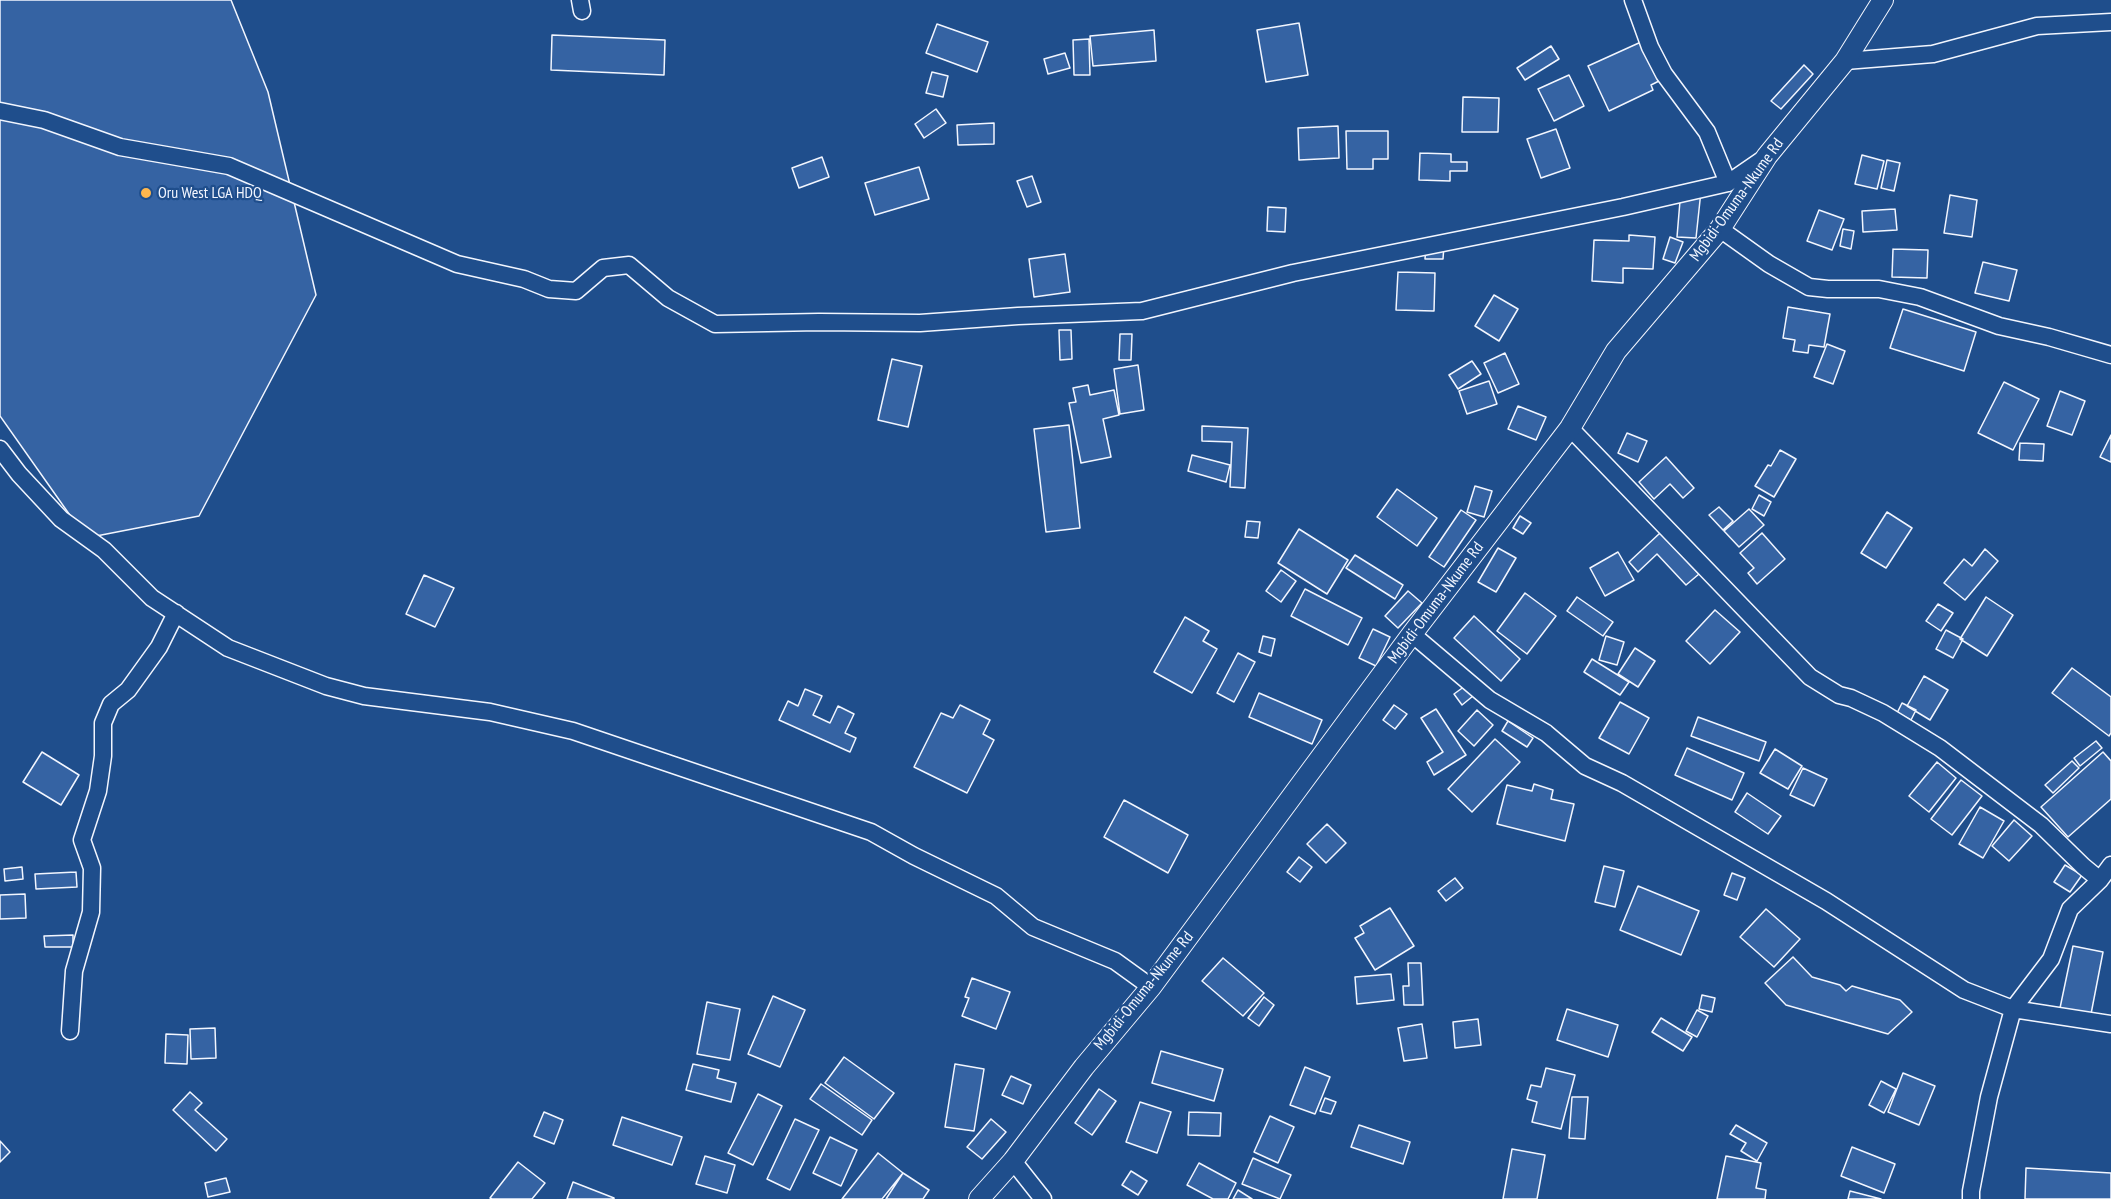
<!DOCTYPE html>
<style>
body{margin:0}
canvas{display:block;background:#1f4e8c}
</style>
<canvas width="2111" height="1199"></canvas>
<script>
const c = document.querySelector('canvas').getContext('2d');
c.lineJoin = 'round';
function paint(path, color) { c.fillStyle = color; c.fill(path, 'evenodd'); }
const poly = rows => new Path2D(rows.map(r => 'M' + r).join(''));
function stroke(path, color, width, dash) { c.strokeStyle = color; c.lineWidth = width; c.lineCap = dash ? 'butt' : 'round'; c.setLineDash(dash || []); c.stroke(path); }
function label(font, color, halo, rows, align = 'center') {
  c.font = font + ' "PT Sans Narrow",sans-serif'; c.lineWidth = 4.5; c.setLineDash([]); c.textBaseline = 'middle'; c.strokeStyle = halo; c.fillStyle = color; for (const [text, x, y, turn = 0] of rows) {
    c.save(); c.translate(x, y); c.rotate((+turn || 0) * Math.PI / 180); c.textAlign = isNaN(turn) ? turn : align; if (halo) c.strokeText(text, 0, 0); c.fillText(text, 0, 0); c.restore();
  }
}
const building = poly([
 [0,0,231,0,268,92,316,295,199,516,86,538,0,416,0,0],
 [1299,23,1308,75,1266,82,1257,30,1299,23],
 [937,24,988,42,977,72,926,53,937,24],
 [1154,30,1156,61,1093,66,1090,36,1154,30],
 [552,35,665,40,664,75,551,70,552,35],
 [1089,39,1090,75,1074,75,1073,40,1089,39],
 [1641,42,1659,81,1651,85,1653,90,1609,111,1588,66,1641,42],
 [1551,46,1559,59,1525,80,1517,68,1551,46],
 [1065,53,1070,68,1048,74,1044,59,1065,53],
 [1804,65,1813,74,1781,109,1771,101,1804,65],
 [932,72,948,76,943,97,926,93,932,72],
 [1569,75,1584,106,1554,121,1538,89,1569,75],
 [1463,97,1499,98,1498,132,1462,132,1463,97],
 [936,109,946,123,924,138,915,124,936,109],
 [994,123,994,144,958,145,957,125,994,123],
 [1338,126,1339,158,1299,160,1298,128,1338,126],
 [1556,129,1570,168,1541,178,1527,139,1556,129],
 [1346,131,1388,131,1388,159,1373,159,1373,169,1347,169,1346,131],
 [1420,153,1451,154,1451,162,1467,162,1467,171,1450,171,1450,181,1419,180,1420,153],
 [1862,155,1884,161,1877,189,1855,184,1862,155],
 [822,157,829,177,799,188,792,168,822,157],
 [1887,160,1900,163,1894,191,1881,188,1887,160],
 [919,167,929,199,875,215,865,183,919,167],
 [1032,176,1041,202,1027,207,1017,181,1032,176],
 [1681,189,1701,191,1696,238,1677,237,1681,189],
 [1950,195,1977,200,1972,237,1944,233,1950,195],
 [1268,207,1286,208,1285,232,1267,231,1268,207],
 [1895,209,1897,230,1863,232,1862,211,1895,209],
 [1819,210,1844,219,1832,250,1807,241,1819,210],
 [1843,229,1854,231,1851,249,1840,246,1843,229],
 [1629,235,1655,237,1653,269,1623,268,1623,283,1592,281,1594,240,1629,241,1629,235],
 [1670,237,1683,242,1675,263,1663,259,1670,237],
 [1426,245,1444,245,1443,259,1425,259,1426,245],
 [1893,249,1928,250,1927,278,1892,277,1893,249],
 [1065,254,1070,292,1034,297,1029,259,1065,254],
 [1983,262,2017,270,2009,301,1975,293,1983,262],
 [1398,272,1435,273,1434,311,1396,310,1398,272],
 [1494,295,1518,309,1499,341,1475,326,1494,295],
 [1788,307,1830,314,1824,347,1809,345,1808,353,1793,351,1795,340,1783,338,1788,307],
 [1903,309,1976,332,1964,371,1890,348,1903,309],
 [1059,330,1071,330,1072,359,1060,360,1059,330],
 [1120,334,1132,334,1131,360,1119,360,1120,334],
 [1827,344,1845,351,1833,384,1814,377,1827,344],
 [1505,353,1519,384,1498,393,1484,363,1505,353],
 [892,359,922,366,908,427,878,420,892,359],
 [1472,361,1481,374,1458,389,1449,375,1472,361],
 [1138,365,1144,410,1120,414,1114,369,1138,365],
 [1489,381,1497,404,1467,414,1459,391,1489,381],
 [2004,382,2039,399,2013,450,1978,433,2004,382],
 [1088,385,1090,395,1114,390,1119,415,1103,419,1111,457,1081,463,1069,403,1076,402,1073,388,1088,385],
 [2060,391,2085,401,2072,435,2047,426,2060,391],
 [1518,406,1546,417,1536,440,1508,429,1518,406],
 [1069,425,1080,528,1046,532,1034,429,1069,425],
 [1202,426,1248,428,1245,488,1230,487,1232,442,1202,441,1202,426],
 [1627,433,1647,441,1638,462,1618,453,1627,433],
 [2111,435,2111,462,2100,457,2111,435],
 [2020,443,2044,444,2043,461,2019,460,2020,443],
 [1780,450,1796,459,1774,497,1755,486,1768,465,1771,466,1780,450],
 [1192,455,1230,465,1226,482,1188,471,1192,455],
 [1666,457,1694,488,1683,498,1670,484,1654,499,1639,482,1666,457],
 [1475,486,1492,491,1484,517,1467,512,1475,486],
 [1397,489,1437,518,1417,546,1377,517,1397,489],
 [1759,495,1771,502,1764,516,1752,509,1759,495],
 [1719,507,1733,521,1723,530,1709,515,1719,507],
 [1749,509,1764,525,1739,547,1724,531,1749,509],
 [1461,510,1476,520,1444,567,1429,557,1461,510],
 [1887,512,1912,528,1886,568,1861,553,1887,512],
 [1520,516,1531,523,1523,534,1513,528,1520,516],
 [1247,521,1260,522,1258,538,1245,537,1247,521],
 [1299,529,1348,560,1327,594,1278,563,1299,529],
 [1660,533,1699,574,1686,585,1657,554,1638,572,1629,562,1660,533],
 [1762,533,1785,559,1757,584,1748,573,1754,568,1740,553,1762,533],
 [1498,548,1516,558,1496,592,1478,582,1498,548],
 [1985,549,1998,561,1965,600,1944,583,1964,559,1972,566,1985,549],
 [1618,552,1634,580,1605,596,1590,568,1618,552],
 [1355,555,1403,585,1395,599,1346,568,1355,555],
 [1281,570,1296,581,1281,602,1266,591,1281,570],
 [424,575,454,588,435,627,406,614,424,575],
 [1305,589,1362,618,1348,645,1291,616,1305,589],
 [1408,591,1422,603,1398,628,1385,616,1408,591],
 [1525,593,1556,616,1527,654,1497,631,1525,593],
 [1577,597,1613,622,1603,636,1567,611,1577,597],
 [1986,597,2013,615,1987,656,1960,639,1986,597],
 [1938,604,1953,613,1941,631,1926,621,1938,604],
 [1715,610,1740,632,1710,664,1686,641,1715,610],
 [1474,616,1520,659,1501,681,1454,638,1474,616],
 [1185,617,1209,631,1203,641,1217,649,1192,693,1154,672,1185,617],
 [1373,629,1390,637,1376,666,1359,658,1373,629],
 [1946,630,1963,639,1953,658,1936,649,1946,630],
 [1263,636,1275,639,1271,656,1259,652,1263,636],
 [1606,636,1624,642,1617,665,1599,660,1606,636],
 [1635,648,1655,661,1638,687,1618,674,1635,648],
 [1238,653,1255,662,1234,702,1217,693,1238,653],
 [1592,659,1629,682,1620,695,1584,672,1592,659],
 [2072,668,2111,697,2111,733,2109,736,2052,693,2072,668],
 [1924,676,1948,690,1930,720,1907,706,1924,676],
 [1465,686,1473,696,1462,705,1454,694,1465,686],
 [805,689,822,696,813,715,830,723,838,706,854,714,845,733,856,738,850,752,779,720,788,701,798,706,805,689],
 [1259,693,1322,720,1312,744,1249,717,1259,693],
 [1620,702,1649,718,1629,754,1599,738,1620,702],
 [1902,703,1916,710,1911,720,1897,713,1902,703],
 [960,705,990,720,983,734,994,740,967,793,914,767,941,713,953,718,960,705],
 [1394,705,1407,714,1395,729,1383,720,1394,705],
 [1436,709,1466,755,1434,775,1427,762,1443,752,1421,718,1436,709],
 [1477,710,1493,725,1474,746,1458,731,1477,710],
 [1698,717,1766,742,1759,761,1691,736,1698,717],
 [1508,721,1533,738,1527,747,1502,731,1508,721],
 [1495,739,1520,762,1472,812,1448,789,1495,739],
 [2096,741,2102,748,2080,766,2074,758,2096,741],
 [1687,748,1744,773,1732,800,1675,775,1687,748],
 [1775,749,1802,766,1788,789,1760,773,1775,749],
 [42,752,79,775,61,805,23,782,42,752],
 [2103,752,2111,761,2111,799,2068,837,2041,807,2103,752],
 [2072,761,2079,768,2053,793,2045,785,2072,761],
 [1937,762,1956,778,1929,812,1909,796,1937,762],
 [1803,768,1827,779,1814,806,1790,795,1803,768],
 [1961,780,1982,796,1952,835,1931,819,1961,780],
 [1534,784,1553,790,1551,799,1574,804,1565,841,1497,824,1507,785,1532,791,1534,784],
 [1747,793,1781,816,1768,834,1735,812,1747,793],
 [1124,800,1188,835,1168,873,1104,837,1124,800],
 [1980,807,2004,821,1983,858,1959,844,1980,807],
 [2014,820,2032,836,2009,861,1992,846,2014,820],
 [1327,824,1346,843,1326,863,1307,844,1327,824],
 [1299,857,1312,867,1300,882,1287,872,1299,857],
 [2065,865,2082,875,2070,892,2054,882,2065,865],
 [1604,866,1624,871,1615,907,1595,902,1604,866],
 [22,867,23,879,5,881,4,869,22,867],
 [76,872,77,887,36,889,35,874,76,872],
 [1732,873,1745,878,1737,900,1724,895,1732,873],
 [1455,878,1463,888,1446,901,1438,891,1455,878],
 [1638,886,1699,911,1681,955,1620,930,1638,886],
 [25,894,26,918,0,919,0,895,25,894],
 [1390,908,1414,946,1375,970,1355,938,1364,933,1360,926,1390,908],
 [1766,909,1800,939,1774,967,1740,937,1766,909],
 [73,935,73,947,45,947,44,936,73,935],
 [2073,946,2103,952,2091,1014,2060,1008,2073,946],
 [1793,957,1812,977,1840,985,1846,991,1852,986,1900,1000,1912,1012,1888,1034,1786,1005,1765,983,1793,957],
 [1223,958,1264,993,1243,1016,1202,981,1223,958],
 [1408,963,1421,963,1423,1005,1404,1005,1403,986,1409,986,1408,963],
 [1391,974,1394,1000,1357,1004,1355,977,1391,974],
 [972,978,1010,992,996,1029,962,1016,969,998,965,997,972,978],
 [1702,995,1715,998,1712,1012,1699,1009,1702,995],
 [773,996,805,1010,780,1067,748,1054,773,996],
 [1264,997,1274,1005,1259,1026,1248,1018,1264,997],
 [707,1002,740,1009,730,1060,697,1054,707,1002],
 [1567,1009,1618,1025,1608,1057,1557,1040,1567,1009],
 [1697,1010,1708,1016,1697,1037,1686,1031,1697,1010],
 [1661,1018,1692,1037,1683,1051,1652,1032,1661,1018],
 [1478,1019,1481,1045,1455,1048,1453,1022,1478,1019],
 [1422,1024,1427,1058,1404,1061,1398,1028,1422,1024],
 [215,1028,216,1058,191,1059,190,1029,215,1028],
 [166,1034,188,1035,187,1064,165,1063,166,1034],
 [1161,1051,1223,1069,1214,1101,1152,1083,1161,1051],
 [844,1057,894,1093,874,1119,825,1083,844,1057],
 [693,1064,719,1070,717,1078,736,1083,731,1102,686,1090,693,1064],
 [955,1064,984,1069,974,1131,945,1127,955,1064],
 [1305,1067,1330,1077,1315,1114,1290,1105,1305,1067],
 [1546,1068,1575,1075,1561,1129,1532,1122,1537,1102,1527,1099,1531,1085,1541,1087,1546,1068],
 [1903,1073,1935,1086,1919,1125,1888,1112,1903,1073],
 [1011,1076,1031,1085,1023,1104,1002,1095,1011,1076],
 [1881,1081,1896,1089,1884,1113,1869,1105,1881,1081],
 [821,1084,872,1120,862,1135,810,1099,821,1084],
 [1099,1089,1116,1101,1092,1135,1075,1123,1099,1089],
 [190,1092,202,1103,195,1110,227,1139,216,1151,173,1110,190,1092],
 [758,1094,782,1106,753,1165,728,1153,758,1094],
 [1572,1097,1588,1097,1585,1139,1569,1138,1572,1097],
 [1325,1098,1336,1102,1331,1114,1320,1111,1325,1098],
 [1140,1102,1171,1112,1157,1153,1126,1142,1140,1102],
 [544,1112,563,1120,554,1144,534,1136,544,1112],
 [1189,1112,1221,1113,1220,1136,1188,1135,1189,1112],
 [1270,1116,1294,1127,1278,1163,1254,1152,1270,1116],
 [622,1117,682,1137,672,1165,613,1145,622,1117],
 [795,1119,819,1130,790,1190,767,1179,795,1119],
 [991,1119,1006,1132,982,1159,967,1147,991,1119],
 [1359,1125,1410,1142,1403,1164,1351,1147,1359,1125],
 [1736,1125,1767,1143,1757,1161,1741,1151,1746,1143,1730,1134,1736,1125],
 [830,1137,857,1150,841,1186,813,1173,830,1137],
 [0,1141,10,1152,0,1162,0,1141],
 [1852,1147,1895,1164,1884,1193,1841,1176,1852,1147],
 [1512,1149,1545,1155,1537,1199,1503,1199,1512,1149],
 [878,1153,903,1173,882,1199,842,1199,878,1153],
 [705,1156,735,1165,727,1193,696,1184,705,1156],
 [1726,1156,1761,1163,1756,1188,1766,1190,1765,1199,1717,1199,1726,1156],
 [1253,1158,1291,1175,1280,1199,1242,1184,1253,1158],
 [518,1162,545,1183,532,1199,492,1199,490,1198,518,1162],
 [1199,1163,1236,1183,1228,1199,1213,1199,1187,1185,1199,1163],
 [2026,1168,2111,1173,2111,1199,2025,1199,2026,1168],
 [1131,1171,1147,1181,1138,1195,1122,1185,1131,1171],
 [903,1173,929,1190,923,1199,886,1199,903,1173],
 [226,1178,230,1192,208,1197,205,1183,226,1178],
 [573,1182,614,1198,614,1199,567,1199,573,1182],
 [1238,1190,1252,1199,1233,1199,1238,1190],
 [1850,1191,1881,1199,1848,1199,1850,1191]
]);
paint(building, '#3563a3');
stroke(building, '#f2f6ff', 1.5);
const minor = poly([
 [580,0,582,11],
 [1633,0,1650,47,1664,74,1707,132,1728,183],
 [1845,61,1933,54,2037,26,2111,22],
 [0,111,44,120,120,147,229,166,457,264,524,279,549,289,576,291,603,268,629,265,668,298,715,324,819,322,920,323,1018,316,1142,311,1293,273,1623,207,1728,183,1763,159],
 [1720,229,1769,264,1809,287,1828,289,1879,289,1920,297,1999,326,2049,337,2111,355],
 [1570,428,1810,677,1839,695,1851,698,1883,713,1940,748,2041,825,2083,866,2100,880],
 [0,449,19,474,61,519,104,550,152,598,228,648,326,686,364,696,490,712,573,731,871,832,914,856,996,896,1033,927,1115,961,1151,987],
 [1412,634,1490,700,1546,733,1585,766,1622,783,1826,901,1964,990,2013,1009,2111,1024],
 [70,1031,74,971,91,912,92,868,82,840,98,791,103,756,103,723,111,704,128,690,159,647,176,613],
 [1013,1161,1043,1199],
 [1971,1199,1971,1191,1989,1097,2013,1009,2051,959,2070,909,2100,880,2111,865]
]);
const tertiary = poly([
 [979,1199,1013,1161,1084,1067,1151,987,1412,634,1570,428,1616,351,1720,229,1767,156,1845,61,1883,0]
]);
stroke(minor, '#f2f6ff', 19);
stroke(tertiary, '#f2f6ff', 22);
stroke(minor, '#1f4e8c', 16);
stroke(tertiary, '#1f4e8c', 20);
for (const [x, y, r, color] of [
 [146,193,6,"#ffb74d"]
]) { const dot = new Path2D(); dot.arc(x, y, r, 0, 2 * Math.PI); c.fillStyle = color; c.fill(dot); stroke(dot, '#1f4e8c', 2); }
label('16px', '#f2f6ff', '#1f4e8c', [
 ["Oru West LGA HDQ",158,193]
], 'left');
label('16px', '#f2f6ff', '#1f4e8c', [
 ["Mgbidi-Omuma-Nkume Rd",1737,200,-54],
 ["Mgbidi-Omuma-Nkume Rd",1436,603,-53],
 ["Mgbidi-Omuma-Nkume Rd",1144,991,-51]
]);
</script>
